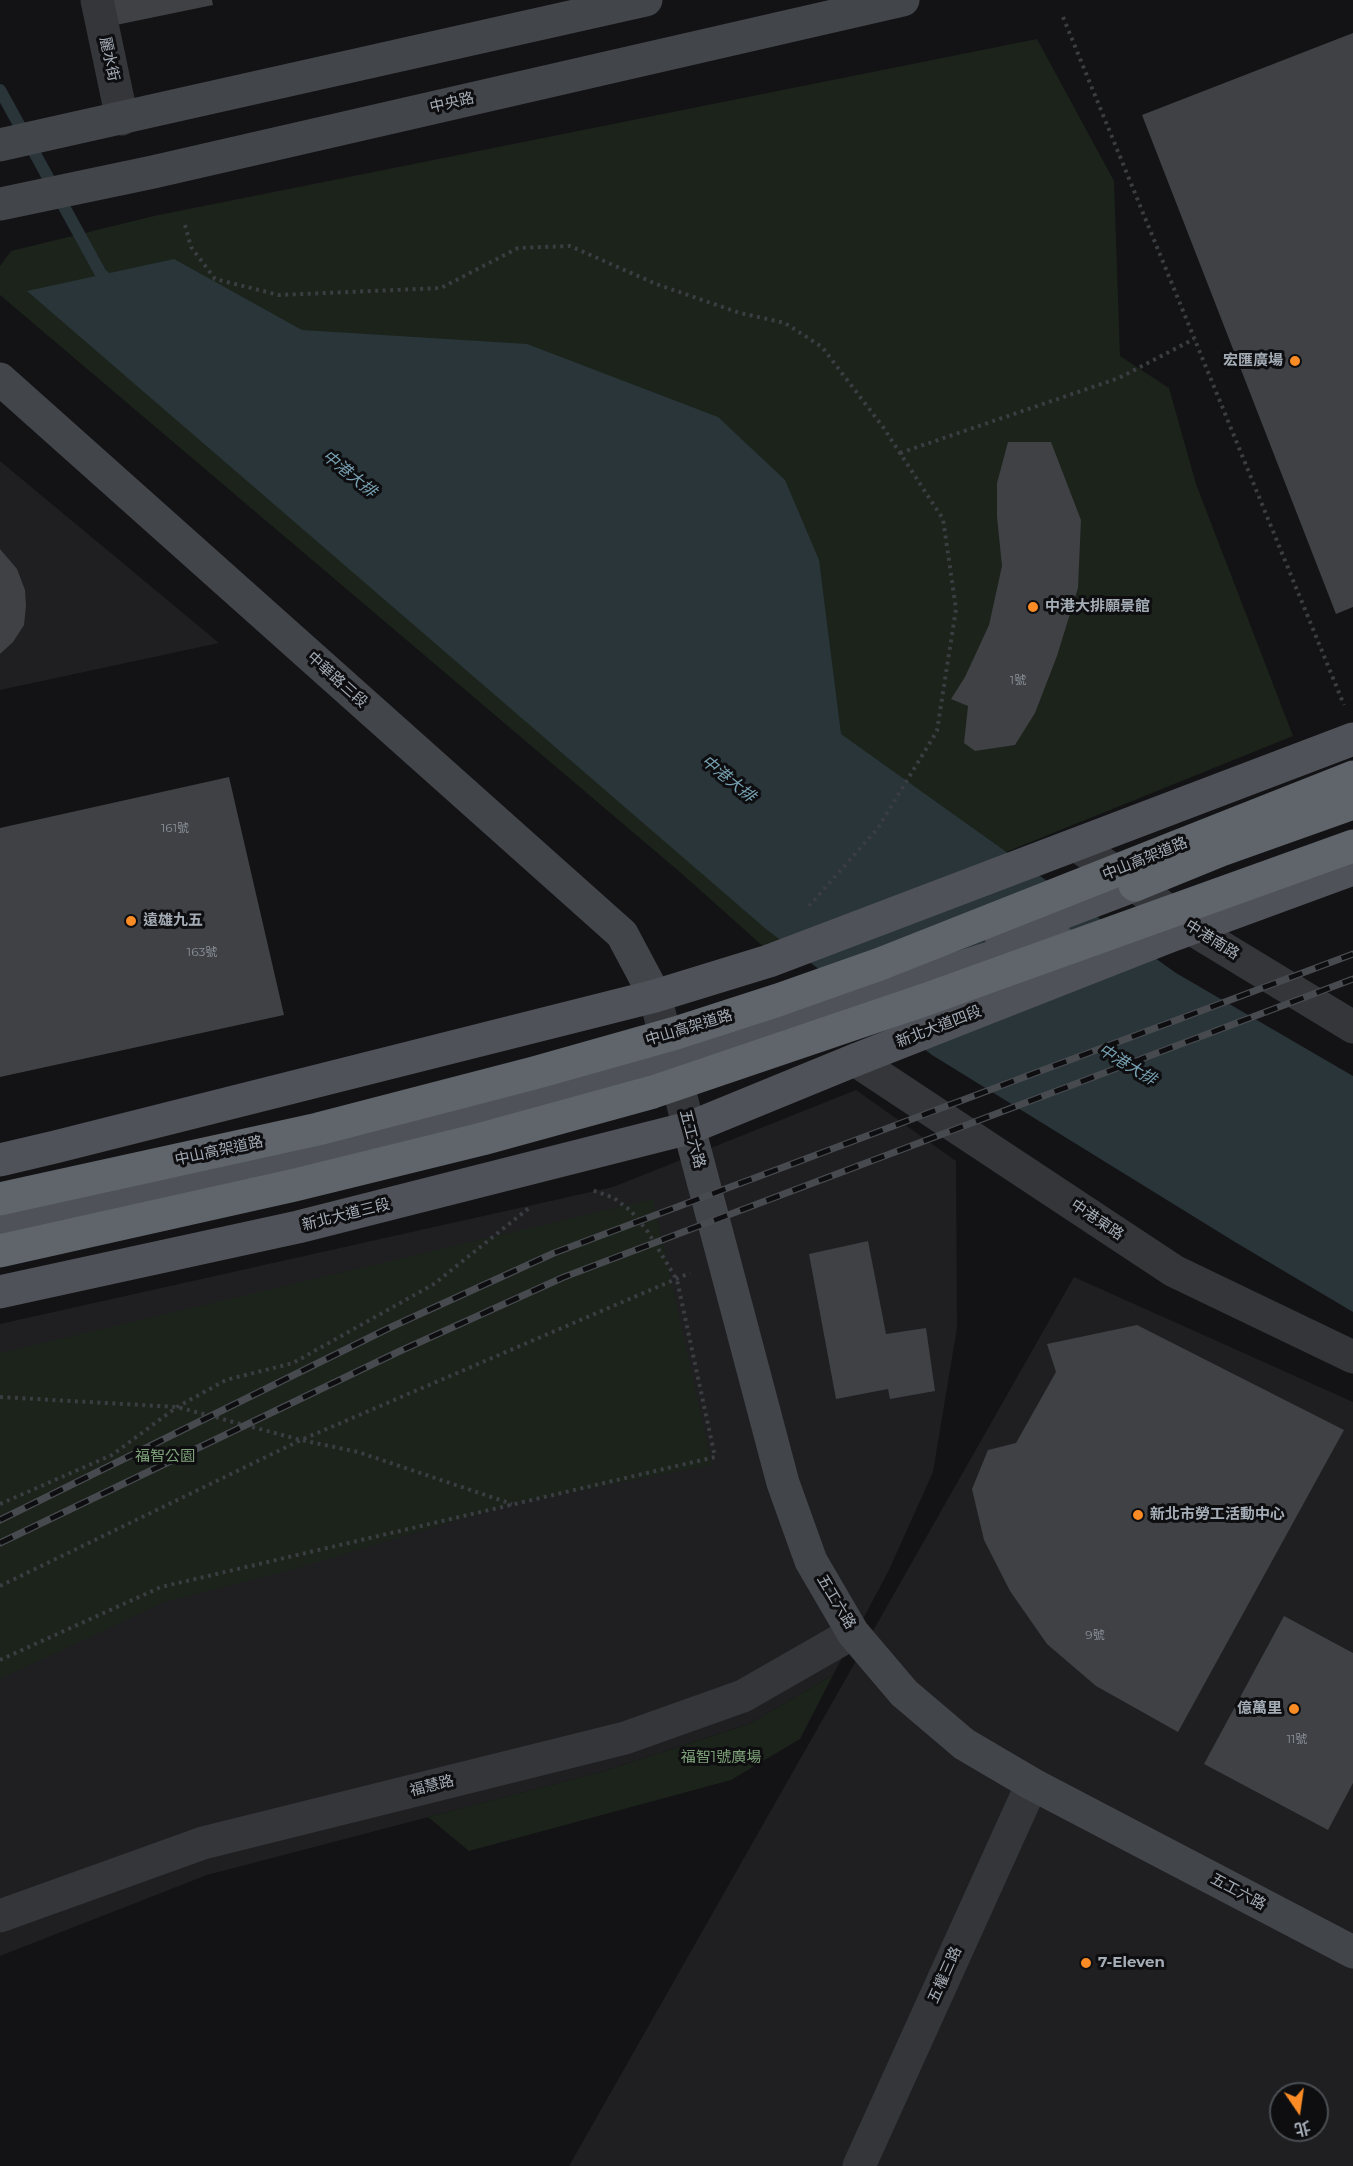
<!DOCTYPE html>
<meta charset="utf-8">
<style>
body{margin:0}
#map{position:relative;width:1353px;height:2166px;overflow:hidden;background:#131315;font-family:Montserrat,"Noto Sans TC",sans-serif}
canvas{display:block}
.north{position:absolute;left:1269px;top:2082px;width:60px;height:60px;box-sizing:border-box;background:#0e0e10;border:2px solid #4a4d52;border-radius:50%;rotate:167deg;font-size:16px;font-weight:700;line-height:24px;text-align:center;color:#a4acb6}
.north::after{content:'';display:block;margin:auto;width:21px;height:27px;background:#fb8c25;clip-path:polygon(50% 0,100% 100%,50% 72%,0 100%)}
</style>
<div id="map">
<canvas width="1353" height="2166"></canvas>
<div class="north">北</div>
</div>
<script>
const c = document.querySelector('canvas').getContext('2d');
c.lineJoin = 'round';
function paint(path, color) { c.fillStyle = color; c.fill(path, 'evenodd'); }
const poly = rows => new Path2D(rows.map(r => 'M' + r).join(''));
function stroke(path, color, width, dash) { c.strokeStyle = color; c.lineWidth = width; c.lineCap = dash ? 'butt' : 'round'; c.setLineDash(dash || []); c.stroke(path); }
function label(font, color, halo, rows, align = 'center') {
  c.font = font + ' Montserrat,"Noto Sans TC",sans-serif'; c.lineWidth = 6; c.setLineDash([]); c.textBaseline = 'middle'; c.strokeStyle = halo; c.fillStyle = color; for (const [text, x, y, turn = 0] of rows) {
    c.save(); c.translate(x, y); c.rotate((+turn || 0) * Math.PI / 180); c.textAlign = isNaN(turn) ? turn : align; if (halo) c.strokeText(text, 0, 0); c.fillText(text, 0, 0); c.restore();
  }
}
paint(poly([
 [0,461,219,643,0,690],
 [856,1090,956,1161,957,1328,933,1472,888,1572,833,1675,749,1724,601,1772,207,1875,0,1956,0,1324,613,1187],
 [1074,1277,1353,1402,1353,2166,569,2166],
 [1281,2094,1317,2094,1317,2130,1281,2130]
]), '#1f1f22');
paint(poly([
 [1037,39,1114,181,1120,356,1169,388,1196,484,1293,736,766,949,681,873,0,295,0,266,11,251,154,216],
 [653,1199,712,1465,512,1504,291,1570,165,1602,0,1679,0,1353],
 [833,1675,800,1739,731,1780,469,1851,428,1817,601,1772,749,1724]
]), '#1b231b');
paint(poly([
 [174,259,302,330,527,344,718,417,785,480,819,560,841,734,1176,973,1353,1076,1353,1312,1235,1242,932,1055,766,929,27,291]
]), '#293539');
stroke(poly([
 [0,90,101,274,112,283]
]), '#293539', 12);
paint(poly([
 [111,0,212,0,213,5,116,25],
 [1353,33,1353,607,1336,614,1142,115],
 [1008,442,1051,442,1081,520,1078,588,1057,656,1035,713,1015,745,975,751,964,743,968,706,951,699,965,677,989,625,1002,566,997,517,997,483],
 [0,549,17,569,25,590,26,606,24,625,13,642,0,654],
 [229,777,284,1015,0,1077,0,828],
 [868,1241,886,1334,926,1328,935,1391,890,1399,888,1389,836,1399,809,1254],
 [1137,1325,1344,1430,1178,1732,1096,1686,1047,1644,1010,1591,984,1540,972,1489,988,1450,1016,1443,1056,1372,1047,1344],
 [1284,1616,1353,1653,1353,1783,1328,1830,1204,1764]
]), '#3f4145');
stroke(poly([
 [1063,17,1344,705],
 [185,225,191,247,215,279,279,295,441,288,518,248,570,246,656,284,740,313,785,323,822,347,883,427,943,519,956,609,937,731,878,828,809,906],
 [900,453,1119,378,1194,339],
 [0,1397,177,1407,301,1440,358,1452,512,1504],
 [0,1504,112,1455,177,1407,226,1380,293,1363,434,1284,529,1208],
 [0,1586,301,1440,690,1273],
 [0,1660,161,1587,715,1457,677,1280,648,1232,631,1211,614,1198,592,1190]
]), '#3a3d41', 4, [3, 4.5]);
stroke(poly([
 [97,0,122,119],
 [1076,845,1135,885,1190,928,1353,1027],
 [655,996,689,1128],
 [855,1060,1174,1271,1353,1357],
 [0,1916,203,1843,625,1738,743,1696,853,1633],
 [859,2166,1032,1784]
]), '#34363a', 33);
stroke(poly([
 [0,145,646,0],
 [0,204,153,172,903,0],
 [0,379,622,934,655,996],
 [689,1128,783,1483,811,1561,853,1633,904,1693,964,1744,1032,1784,1353,1952]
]), '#42454a', 33);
stroke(poly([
 [1001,936,1135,885],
 [0,1160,55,1147,655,996,769,961,1353,739],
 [0,1222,434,1124,672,1059,1031,945,1060,942],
 [0,1292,298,1227,689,1128,855,1060,1173,935,1353,869]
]), '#4f5359', 33);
stroke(poly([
 [1135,885,1221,850,1353,803]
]), '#5f656b', 33);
const rail = poly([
 [0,1520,389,1328,554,1253,1353,954],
 [0,1543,400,1351,564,1277,1353,979]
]);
stroke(rail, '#474a4f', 7);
stroke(rail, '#0e0e10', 4.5, [14]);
stroke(poly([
 [0,1199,318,1129,534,1073,676,1033,778,1000,880,964,1353,777],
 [0,1251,295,1185,482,1139,653,1092,927,999,1353,846]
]), '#5f656b', 33);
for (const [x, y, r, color] of [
 [1295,361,6,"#fb8c25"],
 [1033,607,6,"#fb8c25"],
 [131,921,6,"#fb8c25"],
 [1138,1515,6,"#fb8c25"],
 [1294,1709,6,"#fb8c25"],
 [1086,1963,6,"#fb8c25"]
]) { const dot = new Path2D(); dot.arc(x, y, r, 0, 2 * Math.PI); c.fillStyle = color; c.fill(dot); stroke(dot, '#0e0e10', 2); }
label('12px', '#8b919a', null, [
 ["1號",1018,680],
 ["161號",175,828],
 ["163號",202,952],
 ["9號",1095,1635],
 ["11號",1297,1739]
]);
label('15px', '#a4acb6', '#0e0e10', [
 ["麗水街",109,59,78],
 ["中央路",452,103,-13],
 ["中華路三段",337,680,42],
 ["中山高架道路",1145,859,-22],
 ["中港南路",1212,940,32],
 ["新北大道四段",939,1027,-21],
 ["中山高架道路",689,1028,-17],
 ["五工六路",692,1139,75],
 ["中山高架道路",219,1151,-12],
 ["新北大道三段",346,1215,-14],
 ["中港東路",1097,1220,34],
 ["五工六路",836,1602,59],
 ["福慧路",432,1786,-14],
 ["五工六路",1238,1892,28],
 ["五權三路",945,1975,-66]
]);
label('bold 15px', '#a4acb6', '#0e0e10', [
 ["宏匯廣場",1283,361,"right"],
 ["中港大排願景館",1045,607],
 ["遠雄九五",143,921],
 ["新北市勞工活動中心",1150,1515],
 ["億萬里",1282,1709,"right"],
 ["7-Eleven",1098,1963]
], 'left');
label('15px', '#7ea279', '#0e0e10', [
 ["福智公園",165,1457],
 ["福智1號廣場",721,1758]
]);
label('italic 16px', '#78a2b3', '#0e0e10', [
 ["中港大排",349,474,39],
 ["中港大排",728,779,39],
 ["中港大排",1127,1065,31]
]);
</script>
